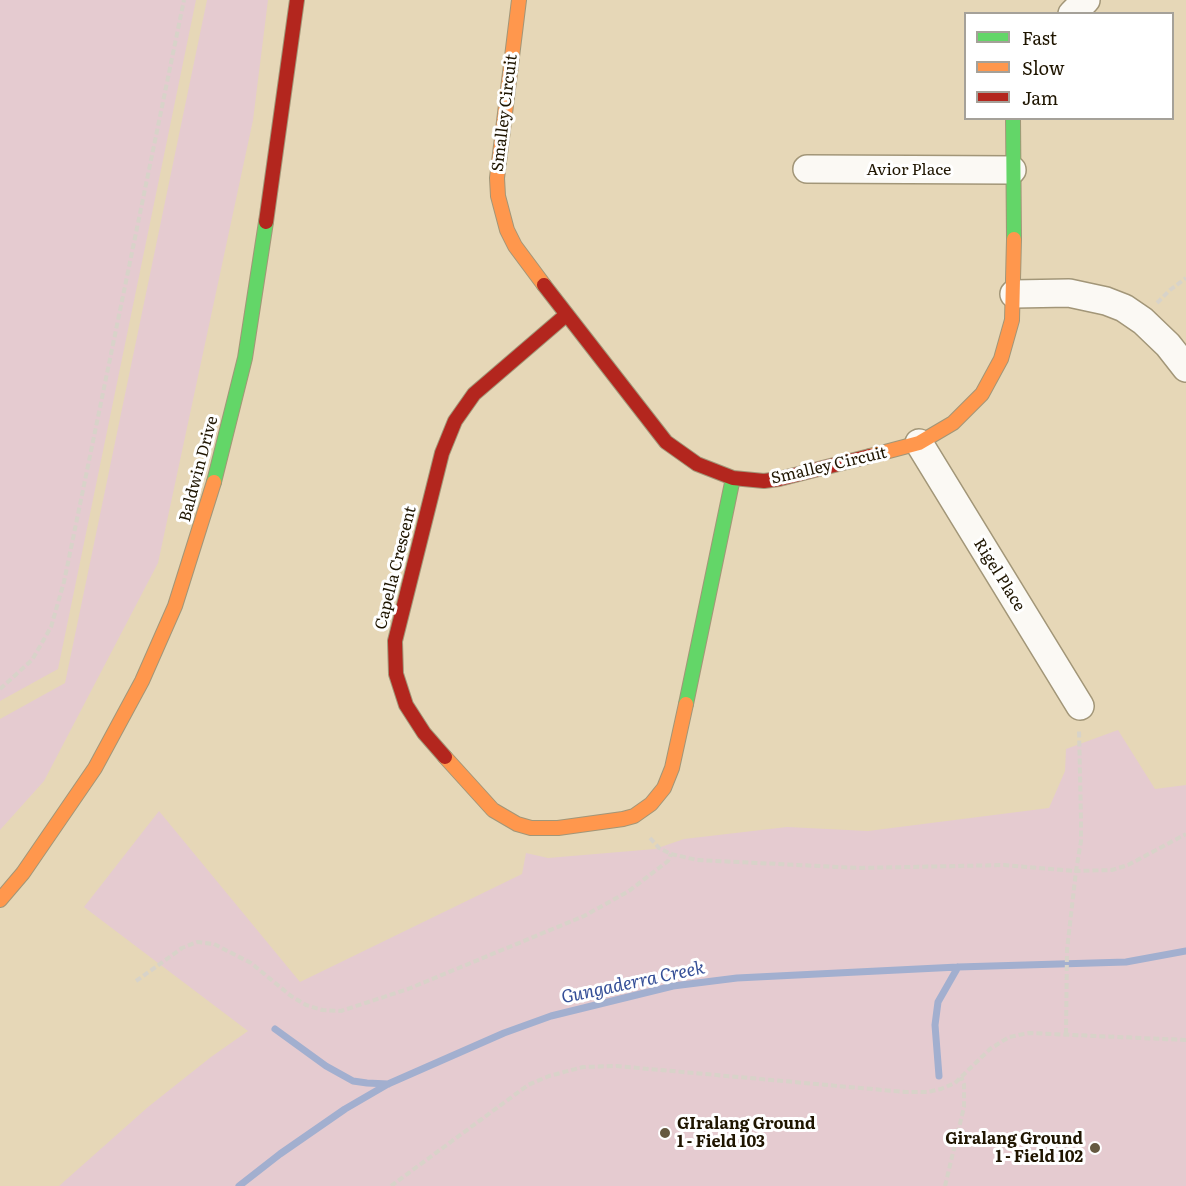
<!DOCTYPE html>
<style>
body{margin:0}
#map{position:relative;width:1186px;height:1186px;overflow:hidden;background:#e6d7b7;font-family:Literata,serif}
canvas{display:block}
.legend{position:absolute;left:964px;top:12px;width:210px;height:108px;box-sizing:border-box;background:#fff;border:2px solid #a5a199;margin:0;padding:8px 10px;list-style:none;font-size:18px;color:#1f1500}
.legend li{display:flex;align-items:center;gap:12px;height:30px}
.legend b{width:30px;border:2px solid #a5a199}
</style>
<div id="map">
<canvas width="1186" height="1186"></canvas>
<ul class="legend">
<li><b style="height:8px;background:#63d668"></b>Fast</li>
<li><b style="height:8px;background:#ff974d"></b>Slow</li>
<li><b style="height:8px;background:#b3261e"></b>Jam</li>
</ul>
</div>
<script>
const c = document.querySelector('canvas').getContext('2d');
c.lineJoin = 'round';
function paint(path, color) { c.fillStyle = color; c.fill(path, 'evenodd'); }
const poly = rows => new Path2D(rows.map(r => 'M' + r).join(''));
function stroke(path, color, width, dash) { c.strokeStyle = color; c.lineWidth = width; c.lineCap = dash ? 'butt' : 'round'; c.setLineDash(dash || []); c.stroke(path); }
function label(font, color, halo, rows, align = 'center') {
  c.font = font + ' Literata,serif'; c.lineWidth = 6; c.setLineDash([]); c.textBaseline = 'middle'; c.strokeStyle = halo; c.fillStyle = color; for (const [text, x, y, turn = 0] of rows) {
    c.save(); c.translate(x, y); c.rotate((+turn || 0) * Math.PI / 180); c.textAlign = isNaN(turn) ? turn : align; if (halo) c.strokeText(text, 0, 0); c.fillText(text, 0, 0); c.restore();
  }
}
paint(poly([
 [0,0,196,0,58,669,0,701],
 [207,0,268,0,253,120,158,563,44,781,0,830,0,719,65,683],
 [1118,730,1155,789,1186,785,1186,1186,59,1186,148,1107,211,1057,248,1031,84,907,159,811,300,982,522,874,526,853,548,858,655,849,684,839,787,827,868,831,1049,808,1065,771,1066,749]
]), '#e5cbd0');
stroke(poly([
 [275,1029,326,1066,353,1081,367,1083,388,1084],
 [939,1076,935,1025,938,1002,958,967],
 [239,1186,280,1154,345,1109,388,1084,504,1033,551,1016,673,986,737,978,958,967,1126,962,1186,951]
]), '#a2afcf', 7);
const street = poly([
 [1072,14,1086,0],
 [807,169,1012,170],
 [1014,294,1069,293,1106,301,1124,308,1143,321,1168,345,1186,368],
 [919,443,1080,706]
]);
const fast = poly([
 [1013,118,1014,239],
 [214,482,245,358,266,222],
 [686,704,733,478]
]);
const slow = poly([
 [519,0,497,178,498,196,507,230,515,246,544,285],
 [870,456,919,443,953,423,982,394,1001,359,1012,320,1014,239],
 [445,757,493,810,517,824,531,828,558,828,623,819,634,816,651,804,664,788,672,768,686,704],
 [0,900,23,873,95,768,142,681,175,606,214,482]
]);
const jam = poly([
 [266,222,297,0],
 [544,285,666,442,697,464,733,478,764,481,779,479,870,456],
 [445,757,424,733,406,705,396,674,395,641,442,453,455,421,474,394,566,315]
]);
stroke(street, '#a29678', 30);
stroke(fast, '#a29678', 16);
stroke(slow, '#a29678', 16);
stroke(jam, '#a29678', 16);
stroke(poly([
 [1157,303,1170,290,1186,278],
 [0,689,32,660,51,627,64,582,184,0],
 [650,838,659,848,671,854,697,860,859,868,1004,865,1076,871,1081,841,1081,819,1079,729],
 [136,981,182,948,197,942,214,944,251,963,291,996,306,1005,322,1010,341,1011,408,989,584,916,629,891,668,861,671,854],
 [1066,1034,1067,950,1076,871,1112,870,1128,865,1186,834],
 [391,1186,528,1085,549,1076,583,1067,616,1066,905,1092,927,1092,941,1089,955,1083,990,1049,1009,1037,1029,1033,1186,1040],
 [945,1186,964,1107,964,1084,961,1077]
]), '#d8d3c9', 4, [6, 3]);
stroke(street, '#fbf9f4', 27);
stroke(fast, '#63d668', 14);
stroke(slow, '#ff974d', 14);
stroke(jam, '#b3261e', 14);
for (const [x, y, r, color] of [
 [665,1133,6,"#655940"],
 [1095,1148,6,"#655940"]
]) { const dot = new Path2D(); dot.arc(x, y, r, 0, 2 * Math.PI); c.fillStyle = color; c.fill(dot); stroke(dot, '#fff', 2); }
label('16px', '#1f1500', '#fff', [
 ["Smalley Circuit",505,113,-83],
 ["Avior Place",909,170],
 ["Smalley Circuit",829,466,-13],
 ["Baldwin Drive",199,469,-75],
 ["Capella Crescent",396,568,-76],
 ["Rigel Place",999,575,58]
]);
label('bold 16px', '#1f1500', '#fff', [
 ["GIralang Ground",677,1124],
 ["1 - Field 103",677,1142],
 ["Giralang Ground",1083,1139,"right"],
 ["1 - Field 102",1083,1157,"right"]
], 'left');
label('italic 18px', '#354f97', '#fff', [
 ["Gungaderra Creek",633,983,-12]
]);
</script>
